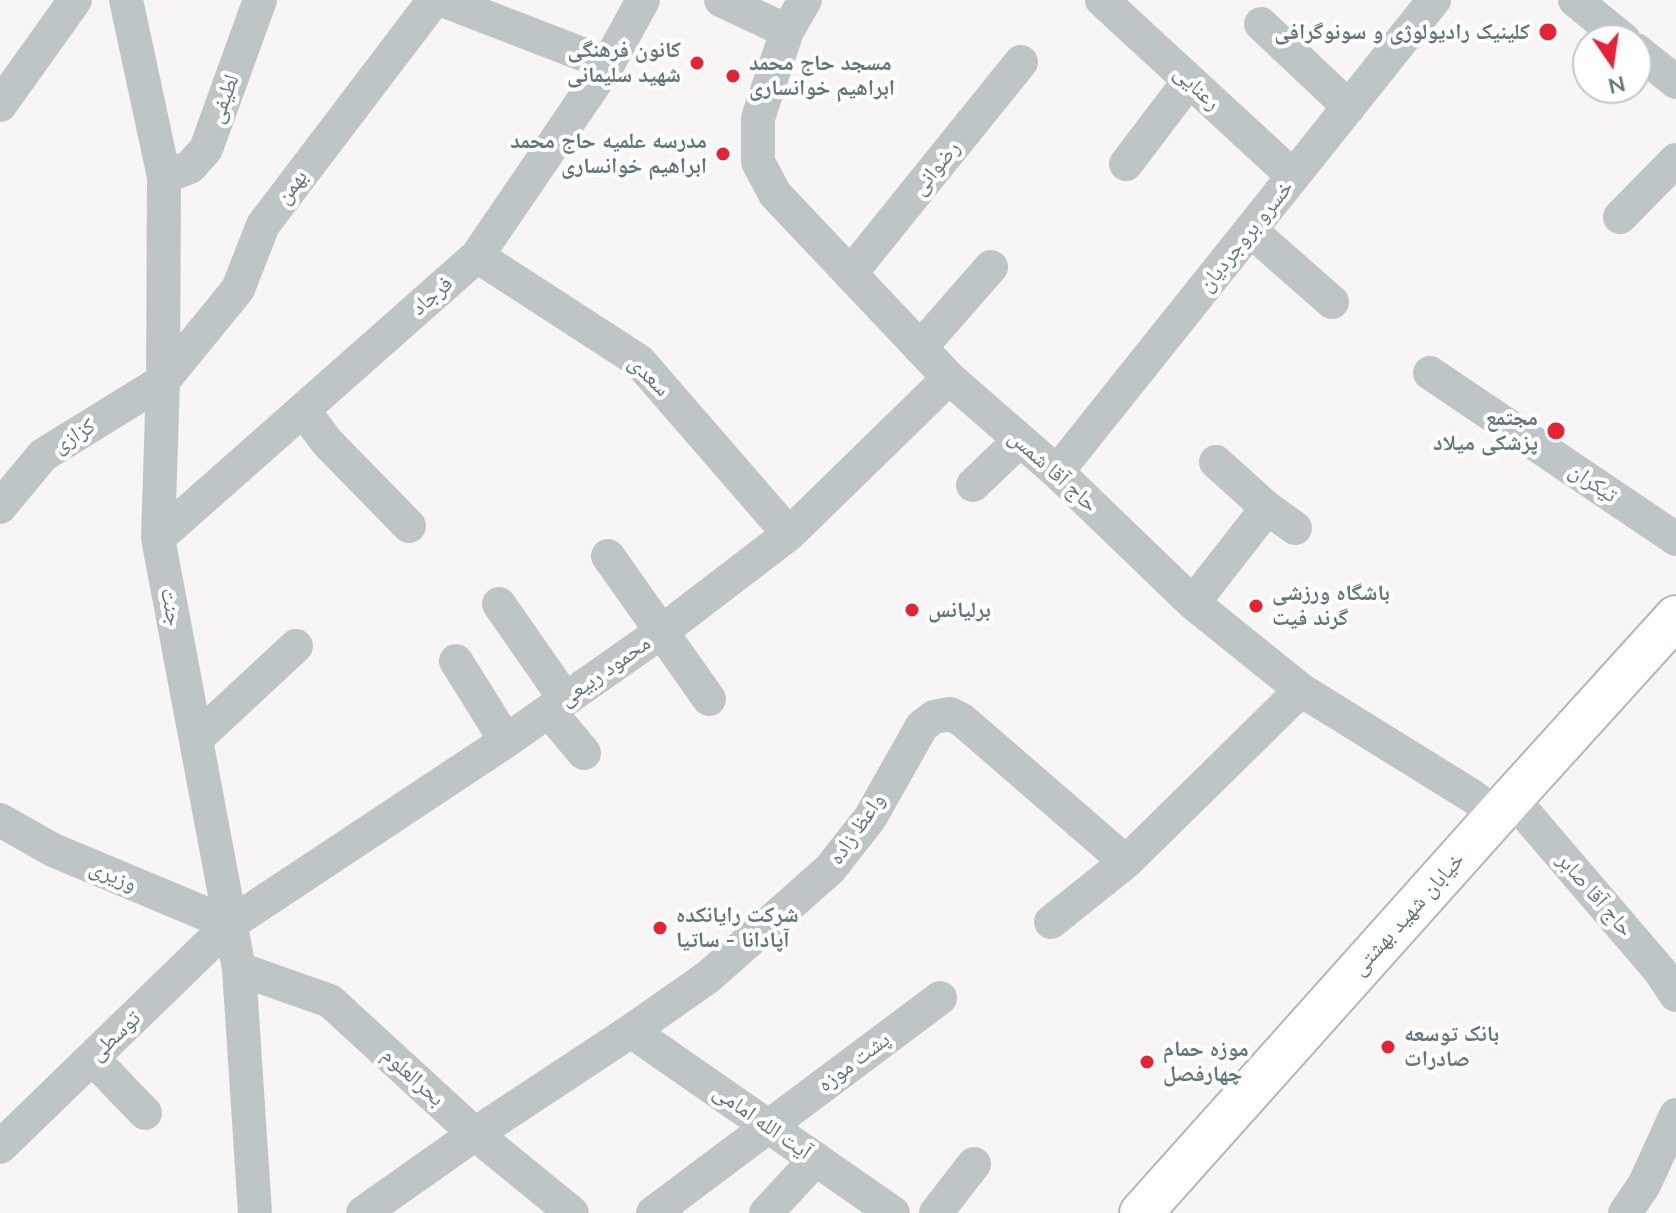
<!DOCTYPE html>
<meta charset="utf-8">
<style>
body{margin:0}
#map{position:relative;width:1676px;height:1213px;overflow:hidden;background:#f7f6f4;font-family:Mulish,sans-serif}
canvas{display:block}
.north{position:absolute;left:1572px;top:24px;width:80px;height:80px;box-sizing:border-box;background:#fff;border:2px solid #bec9ca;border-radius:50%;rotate:167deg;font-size:22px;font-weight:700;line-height:32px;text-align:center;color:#5d777a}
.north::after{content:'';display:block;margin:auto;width:28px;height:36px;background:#ea2132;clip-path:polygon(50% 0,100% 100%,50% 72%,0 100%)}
</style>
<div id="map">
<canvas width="1676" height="1213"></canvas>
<div class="north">N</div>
</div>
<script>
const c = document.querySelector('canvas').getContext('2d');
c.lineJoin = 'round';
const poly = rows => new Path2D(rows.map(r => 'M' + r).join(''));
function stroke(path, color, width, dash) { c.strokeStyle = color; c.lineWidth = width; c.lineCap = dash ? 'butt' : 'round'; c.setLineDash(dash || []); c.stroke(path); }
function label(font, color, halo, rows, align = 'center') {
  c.font = font + ' Mulish,"Noto Naskh Arabic",sans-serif'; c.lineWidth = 8; c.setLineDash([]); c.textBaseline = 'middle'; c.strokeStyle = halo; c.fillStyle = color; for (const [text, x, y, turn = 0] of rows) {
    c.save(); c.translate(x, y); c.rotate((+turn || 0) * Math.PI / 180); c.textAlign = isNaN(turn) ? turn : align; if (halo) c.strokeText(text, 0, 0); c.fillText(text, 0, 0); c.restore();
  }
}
const major = poly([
 [1141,1213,1512,798,1676,617]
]);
stroke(major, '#aeb8b9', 46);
stroke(poly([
 [126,0,164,177,163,381,158,538,239,969,255,1213],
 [442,0,608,64],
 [721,0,787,31],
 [805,0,787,31,758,118,758,162,775,194,949,378,1057,472,1193,603,1301,690,1472,796,1497,815],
 [1102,0,1293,176],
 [1575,0,1624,40],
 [1261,24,1349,107],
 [1636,50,1676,82],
 [0,105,75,0],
 [1126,164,1189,81],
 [164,177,190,167,206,149,260,0],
 [1620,217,1676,160],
 [1250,230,1332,302],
 [477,256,639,361,789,534],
 [850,274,1021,62],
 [920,348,991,267],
 [1430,373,1676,539],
 [303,410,327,442,409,526],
 [1216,462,1267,508,1295,528],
 [1057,472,1434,0],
 [973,485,1020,440],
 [0,507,43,455,163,381,238,289,263,225,434,0],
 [158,538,477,256,608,64,643,0],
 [608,556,709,699],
 [1193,603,1267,508],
 [499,604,565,699],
 [456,661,506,741],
 [549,711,584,753],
 [196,739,296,646],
 [1512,798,1660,971,1676,995],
 [0,820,53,850,230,924],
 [1051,922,1126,862],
 [239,969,330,1001,475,1134,572,1213],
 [631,1031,893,1213],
 [92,1058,145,1113],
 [0,1147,230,924,506,741,661,632,789,534,949,378],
 [363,1213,475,1134,631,1031,708,977,830,869,870,818,922,726,934,717,950,714,962,720,1126,862,1301,690],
 [653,1213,940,998],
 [766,1213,816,1159],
 [936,1213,974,1164],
 [1625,1213,1644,1185,1676,1115]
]), '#bdc5c6', 34);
stroke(major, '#fff', 42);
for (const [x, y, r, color] of [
 [1548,32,10,"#ea2132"],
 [697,63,8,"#ea2132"],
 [733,76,8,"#ea2132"],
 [723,154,8,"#ea2132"],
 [1556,431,10,"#ea2132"],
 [1256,606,8,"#ea2132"],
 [912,610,8,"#ea2132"],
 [660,928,8,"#ea2132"],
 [1388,1047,8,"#ea2132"],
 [1147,1062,8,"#ea2132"]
]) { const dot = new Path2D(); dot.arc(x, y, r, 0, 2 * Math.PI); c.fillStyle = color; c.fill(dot); stroke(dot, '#fff', 3); }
label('bold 22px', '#5d777a', '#fff', [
 ["کلینیک رادیولوژی و سونوگرافی",1530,32,"right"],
 ["کانون فرهنگی",681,50,"right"],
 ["شهید سلیمانی",681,75,"right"],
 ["مسجد حاج محمد",749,63],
 ["ابراهیم خوانساری",749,88],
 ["مدرسه علمیه حاج محمد",707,141,"right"],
 ["ابراهیم خوانساری",707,166,"right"],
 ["مجتمع",1538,418,"right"],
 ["پزشکی میلاد",1538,443,"right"],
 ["باشگاه ورزشی",1272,593],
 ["گرند فیت",1272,618],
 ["برلیانس",928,610],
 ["شرکت رایانکده",676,915],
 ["آپادانا - ساتیا",676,940],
 ["بانک توسعه",1404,1034],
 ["صادرات",1404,1059],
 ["موزه حمام",1163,1049],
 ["چهارفصل",1163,1074]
], 'left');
label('22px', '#5d777a', '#fff', [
 ["رعنایی",1197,88,43],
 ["لطیفی",224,99,-70],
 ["رضوانی",936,168,-51],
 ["بهمن",292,187,-53],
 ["خسرو بروجردیان",1246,236,-51],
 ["فرجاد",432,296,-41],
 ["سعدی",649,376,45],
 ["کزازی",74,436,-32],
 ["حاج آقا شمس",1053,471,42],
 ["تیکران",1593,483,34],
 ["جنت",171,607,79],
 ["محمود ربیعی",605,671,-35],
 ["واعظ زاده",857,829,-55],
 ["وزیری",113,876,23],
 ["حاج آقا صابر",1595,895,49],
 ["خیابان شهید بهشتی",1408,914,-48],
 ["توسطی",115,1036,-44],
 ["پشت موزه",854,1062,-37],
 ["بحرالعلوم",413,1077,42],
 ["آیت الله امامی",762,1122,35]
]);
</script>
